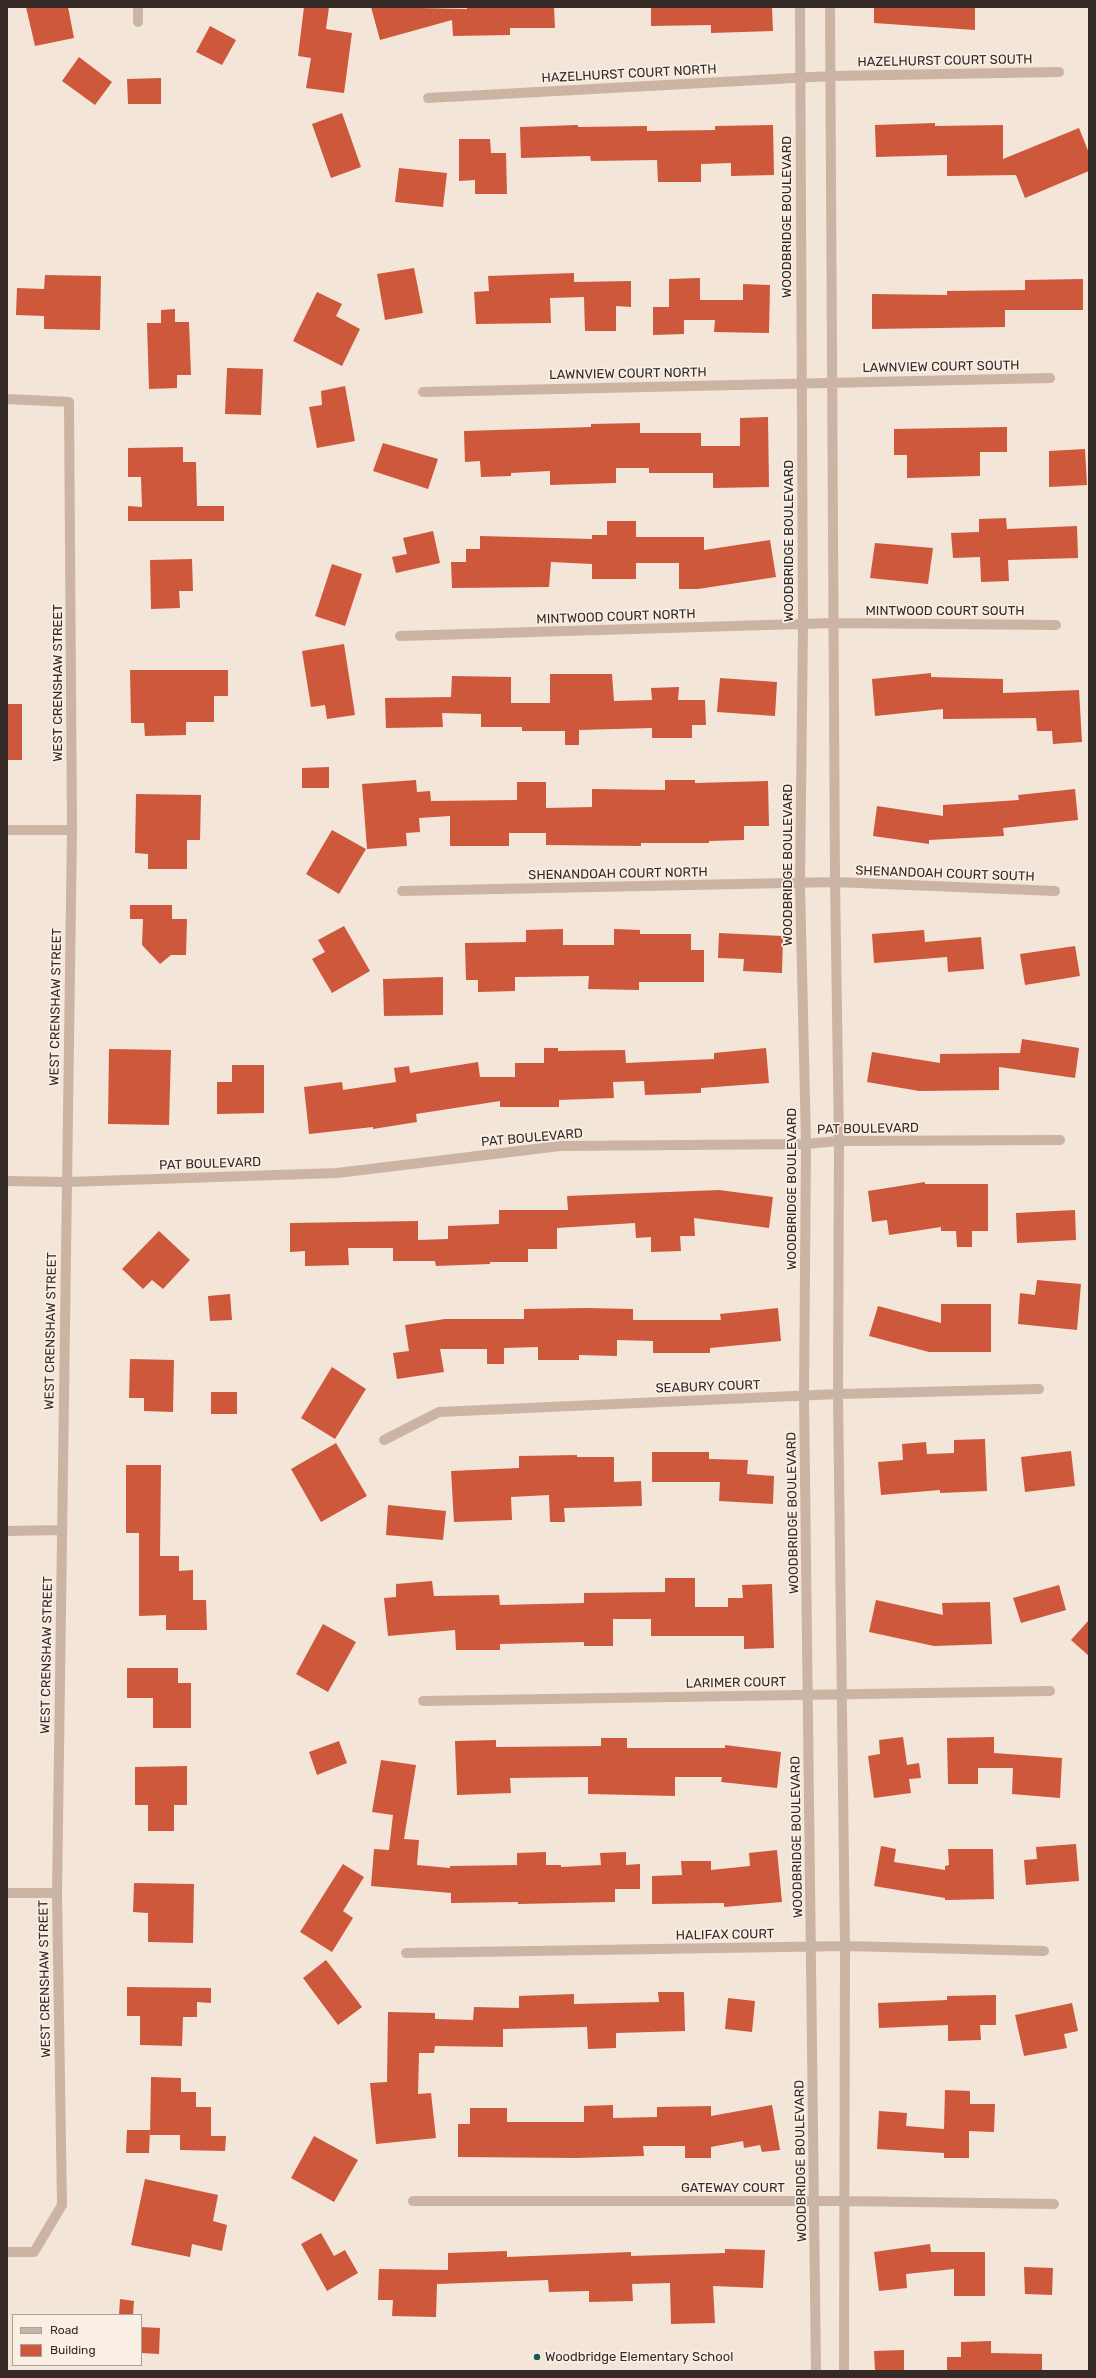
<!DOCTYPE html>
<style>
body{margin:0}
#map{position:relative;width:1096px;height:2378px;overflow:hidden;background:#f3e5d8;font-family:Rubik,sans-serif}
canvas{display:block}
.frame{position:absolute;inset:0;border:8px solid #362a26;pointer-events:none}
.legend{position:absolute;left:12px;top:2314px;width:130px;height:52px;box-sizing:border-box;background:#faefe5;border:1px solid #aca099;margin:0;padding:5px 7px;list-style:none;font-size:12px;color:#362a26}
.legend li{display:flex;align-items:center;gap:8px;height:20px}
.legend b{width:20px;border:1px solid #aca099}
</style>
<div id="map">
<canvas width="1096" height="2378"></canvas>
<div class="frame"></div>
<ul class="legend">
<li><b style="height:5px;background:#cbb4a4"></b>Road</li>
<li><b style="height:11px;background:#cd583b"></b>Building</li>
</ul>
</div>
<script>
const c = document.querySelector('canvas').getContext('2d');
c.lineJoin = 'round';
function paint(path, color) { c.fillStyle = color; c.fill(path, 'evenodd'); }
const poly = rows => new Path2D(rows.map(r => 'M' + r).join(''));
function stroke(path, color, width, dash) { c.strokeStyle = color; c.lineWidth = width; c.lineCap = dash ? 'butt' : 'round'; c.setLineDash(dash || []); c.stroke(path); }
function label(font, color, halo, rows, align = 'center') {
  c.font = font + ' Rubik,sans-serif'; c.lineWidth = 3.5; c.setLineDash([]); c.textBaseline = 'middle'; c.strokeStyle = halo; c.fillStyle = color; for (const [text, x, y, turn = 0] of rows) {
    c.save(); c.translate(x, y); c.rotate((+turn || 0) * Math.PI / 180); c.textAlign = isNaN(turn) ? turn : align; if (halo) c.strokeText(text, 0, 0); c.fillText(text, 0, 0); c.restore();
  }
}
paint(poly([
 [26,7,68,7,74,38,35,46],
 [304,7,329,7,326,29,352,33,344,93,306,88,311,58,298,56],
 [371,7,467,9,467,7,554,7,555,28,510,28,510,35,453,36,452,20,380,40],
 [651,7,772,7,773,31,711,33,711,25,651,26],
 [874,7,975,7,975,30,874,23],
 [210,26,236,40,222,65,196,52],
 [79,57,112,82,95,105,62,81],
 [161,78,161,104,128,104,127,79],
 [342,113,361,167,331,178,312,124],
 [935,123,935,126,1003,125,1003,159,1079,128,1089,153,1089,171,1025,198,1016,175,947,176,947,155,876,157,875,125],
 [578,125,578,127,647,126,647,131,715,130,715,126,773,125,774,175,731,176,731,163,701,164,701,182,658,182,657,160,591,161,590,156,521,158,520,127],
 [459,139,490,139,491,153,506,153,507,194,475,194,475,180,459,181],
 [399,168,447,173,443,207,395,202],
 [414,268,423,313,385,320,377,274],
 [574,273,574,282,631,281,631,307,616,306,616,331,585,331,584,297,550,298,551,323,476,324,474,292,489,291,488,276],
 [45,275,101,276,100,330,44,329,44,316,16,315,17,288,44,289],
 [700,278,700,300,743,300,743,284,770,285,769,333,714,332,715,320,684,320,684,334,653,335,653,307,669,307,669,279],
 [1083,279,1083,310,1005,310,1005,327,872,329,872,294,947,295,947,291,1025,290,1025,280],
 [317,292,342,304,336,316,360,329,342,366,293,341],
 [175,309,175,322,189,322,191,375,177,375,177,388,149,389,147,323,161,323,161,310],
 [227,368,263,369,261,415,225,414],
 [345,386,355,441,317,448,309,407,322,405,321,391],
 [768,417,769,487,713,488,713,473,649,473,649,468,616,468,616,483,550,485,550,471,511,473,511,476,481,477,480,461,465,462,464,431,591,427,591,424,640,423,640,433,701,433,701,446,740,446,740,418],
 [1007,427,1007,452,980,452,980,476,907,478,907,455,894,455,894,429],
 [383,443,438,459,428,489,373,471],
 [183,447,183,462,196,462,197,506,224,506,224,521,128,521,128,506,142,507,141,477,128,477,128,448],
 [1085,449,1087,485,1049,487,1049,451],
 [1006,518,1007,529,1077,526,1078,558,1008,560,1009,581,981,582,980,557,953,558,951,533,979,532,979,519],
 [607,521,636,521,636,537,704,537,704,550,770,540,776,577,698,589,679,589,679,563,636,563,636,579,592,579,592,564,551,562,549,587,452,588,451,562,466,562,466,549,480,549,480,536,592,539,592,535,607,535],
 [433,531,440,563,396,573,392,557,407,554,403,538],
 [875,543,933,548,928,584,870,578],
 [192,559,193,591,179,591,180,608,151,609,150,560],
 [332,564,362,574,345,626,315,616],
 [344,644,355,715,327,719,325,705,311,707,302,651],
 [130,670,228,670,228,696,214,696,214,722,186,722,186,735,145,736,144,723,131,723],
 [931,673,931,677,1003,679,1003,693,1079,690,1082,742,1053,744,1052,731,1037,731,1036,718,943,719,943,709,875,716,872,679],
 [550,674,612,674,614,701,652,700,651,688,679,687,678,700,705,700,706,725,692,725,692,738,652,738,652,728,579,730,579,745,565,745,565,731,522,731,522,727,481,727,481,714,442,713,443,727,386,728,385,698,451,697,452,676,511,677,511,703,550,703],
 [720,678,777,682,775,716,717,712],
 [7,704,22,704,22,760,7,760],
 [329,767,329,788,302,788,302,768],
 [416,780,417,792,430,791,431,801,517,800,517,782,546,782,546,808,592,807,592,789,665,790,665,780,695,780,695,783,768,781,769,826,744,826,744,840,709,841,709,843,641,843,641,846,546,845,546,833,509,833,509,846,450,846,450,816,419,818,420,832,406,833,407,846,367,849,362,784],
 [1075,789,1078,820,1003,828,1004,836,929,840,929,844,873,836,877,806,943,816,943,805,1019,800,1018,795],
 [136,794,201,795,200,840,187,840,187,869,148,869,148,854,135,853],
 [332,830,366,849,339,894,306,874],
 [130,905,172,905,172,919,187,919,186,955,171,955,160,964,142,945,143,919,130,919],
 [344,926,370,971,332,993,312,959,325,952,318,940],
 [563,929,563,945,614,945,614,929,640,930,640,934,691,934,691,950,704,950,704,982,639,982,639,990,588,989,589,976,515,977,515,991,478,992,478,980,466,980,465,943,526,942,526,930],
 [924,930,925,942,981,937,984,969,948,972,947,957,874,963,872,934],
 [719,933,783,936,782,973,743,971,744,959,718,958],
 [1075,946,1080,976,1025,985,1020,954],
 [443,977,443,1015,384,1016,383,979],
 [1022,1039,1079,1048,1075,1078,999,1067,999,1090,919,1091,867,1082,872,1052,940,1063,940,1054,1020,1053],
 [544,1048,558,1048,558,1051,625,1050,626,1063,714,1059,714,1053,766,1048,769,1083,701,1088,701,1093,645,1095,644,1081,613,1082,614,1098,559,1100,559,1107,500,1107,500,1101,416,1114,417,1122,373,1129,373,1127,309,1134,304,1087,342,1082,343,1090,396,1082,394,1068,409,1066,410,1073,478,1062,480,1077,515,1077,515,1063,544,1063],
 [109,1049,171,1050,169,1125,108,1124],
 [232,1065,264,1065,264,1113,217,1114,217,1082,232,1082],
 [925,1182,925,1184,988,1184,988,1231,972,1231,972,1247,957,1247,956,1231,941,1231,941,1227,889,1235,887,1220,872,1222,868,1191],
 [719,1190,773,1197,769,1228,694,1218,695,1236,680,1236,681,1251,651,1252,651,1237,636,1238,635,1223,557,1228,557,1249,528,1249,528,1262,490,1262,490,1264,436,1266,435,1261,393,1261,393,1248,348,1248,349,1265,305,1266,305,1251,290,1252,290,1223,418,1221,418,1240,448,1239,448,1226,499,1224,499,1210,568,1210,567,1196],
 [1075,1210,1076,1240,1017,1243,1016,1213],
 [159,1231,190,1260,163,1289,152,1280,143,1289,122,1269],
 [1037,1280,1081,1284,1077,1330,1018,1324,1020,1293,1035,1295],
 [230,1294,232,1320,210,1321,208,1296],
 [941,1304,991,1304,991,1352,929,1352,869,1336,878,1306,941,1323],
 [587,1308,633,1309,633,1320,721,1320,720,1314,778,1308,781,1341,710,1348,710,1353,653,1353,653,1341,617,1340,617,1356,579,1355,579,1360,538,1360,538,1347,504,1348,504,1364,487,1364,487,1349,440,1349,444,1372,397,1379,393,1353,409,1351,405,1325,445,1319,524,1319,524,1309],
 [130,1359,174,1360,173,1412,144,1411,144,1398,129,1398],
 [332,1367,366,1389,335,1439,301,1418],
 [211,1392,237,1392,237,1414,211,1414],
 [985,1439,987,1491,940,1493,940,1490,881,1495,878,1462,903,1460,902,1444,926,1442,927,1454,954,1453,954,1440],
 [336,1443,367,1496,321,1522,291,1469],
 [1071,1451,1075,1486,1025,1492,1021,1457],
 [652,1452,709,1452,709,1459,748,1460,747,1474,774,1476,773,1504,719,1501,720,1482,652,1482],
 [577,1455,577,1457,614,1457,614,1482,641,1481,642,1506,564,1508,565,1522,550,1522,549,1495,511,1497,512,1520,454,1522,451,1471,519,1468,519,1456],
 [126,1465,161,1465,160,1556,179,1556,179,1571,193,1570,193,1600,206,1600,207,1630,166,1630,166,1615,139,1616,139,1533,126,1533],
 [388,1505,446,1511,443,1540,386,1535],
 [665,1578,695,1578,695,1607,728,1607,728,1598,743,1598,742,1585,772,1584,774,1648,744,1649,744,1636,651,1636,651,1619,613,1619,613,1646,584,1646,584,1642,500,1644,500,1650,456,1650,455,1630,388,1636,384,1598,396,1597,396,1584,432,1581,434,1596,499,1595,500,1605,584,1603,584,1593,665,1592],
 [1059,1585,1066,1610,1021,1623,1013,1598],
 [876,1600,943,1615,942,1603,990,1602,992,1644,934,1646,869,1632],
 [1089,1620,1089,1656,1071,1640],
 [323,1624,356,1642,328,1692,296,1674],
 [127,1668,178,1668,178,1683,191,1683,191,1728,153,1728,153,1698,127,1698],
 [903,1737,907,1765,919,1763,921,1778,909,1779,911,1793,874,1798,868,1756,880,1754,879,1740],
 [994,1737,994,1753,1062,1758,1060,1798,1012,1794,1013,1768,978,1768,978,1784,948,1784,947,1738],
 [601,1738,627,1738,627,1748,725,1748,725,1745,781,1752,777,1788,721,1782,722,1777,675,1777,675,1796,588,1794,588,1777,510,1778,511,1793,457,1795,455,1741,496,1740,496,1747,601,1746],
 [339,1741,347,1763,317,1775,309,1752],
 [381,1760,416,1765,404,1839,419,1840,417,1865,450,1868,450,1866,517,1865,517,1853,546,1852,546,1865,561,1865,561,1867,601,1865,600,1853,626,1852,626,1865,640,1864,640,1889,615,1889,615,1902,518,1904,518,1902,451,1903,451,1893,371,1886,374,1849,389,1850,393,1815,372,1812],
 [187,1766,187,1805,174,1805,174,1831,148,1831,148,1805,135,1805,135,1767],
 [1076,1844,1079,1881,1026,1885,1024,1860,1037,1859,1036,1847],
 [881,1846,896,1849,894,1862,945,1870,945,1866,949,1865,948,1849,993,1849,994,1899,945,1900,945,1898,874,1886],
 [777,1850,782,1902,724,1907,724,1903,652,1904,652,1876,682,1875,681,1861,711,1861,711,1870,750,1866,749,1853],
 [343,1864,364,1877,343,1911,353,1918,332,1952,300,1932],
 [134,1883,194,1884,193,1943,148,1942,148,1913,133,1912],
 [326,1960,362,2007,338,2025,303,1978],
 [127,1987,211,1988,211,2003,197,2002,197,2017,183,2017,182,2046,140,2045,140,2016,127,2016],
 [658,1992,684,1992,685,2031,616,2033,616,2048,588,2049,587,2027,503,2029,503,2047,435,2046,434,2053,419,2053,418,2094,431,2093,436,2138,376,2144,370,2083,387,2082,388,2012,435,2013,435,2019,473,2020,474,2007,519,2008,519,1996,574,1994,574,2004,659,2002],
 [996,1995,996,2025,980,2025,981,2040,948,2041,948,2025,879,2028,878,2003,947,2000,947,1996],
 [728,1998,755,2001,752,2032,725,2029],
 [1072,2003,1078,2031,1064,2034,1067,2048,1024,2056,1015,2015],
 [151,2077,181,2078,181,2092,196,2092,196,2107,211,2107,211,2136,226,2136,225,2151,180,2150,180,2135,150,2135],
 [945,2090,970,2091,970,2104,995,2104,994,2132,969,2131,969,2158,944,2158,944,2153,877,2149,879,2111,907,2113,906,2126,944,2129],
 [613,2105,613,2118,657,2117,657,2107,711,2106,711,2116,772,2105,780,2150,762,2152,760,2145,744,2148,743,2141,711,2147,711,2158,685,2158,685,2146,643,2146,644,2156,576,2158,458,2157,458,2124,470,2124,470,2108,507,2108,507,2122,584,2122,584,2106],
 [127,2130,150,2130,149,2153,126,2153],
 [314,2136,358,2160,334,2202,291,2178],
 [145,2179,218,2195,213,2221,227,2225,222,2251,192,2244,190,2257,131,2245],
 [321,2233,334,2256,345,2250,358,2273,327,2291,301,2244],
 [930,2244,931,2252,985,2252,985,2296,954,2296,954,2269,906,2274,907,2288,879,2291,874,2252],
 [725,2249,765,2250,763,2288,713,2286,715,2323,671,2324,670,2283,632,2284,633,2301,589,2302,589,2291,549,2292,548,2280,437,2284,436,2317,392,2316,393,2300,378,2300,379,2269,448,2270,448,2253,507,2251,507,2257,631,2252,631,2256,725,2253],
 [1024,2267,1053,2268,1052,2295,1025,2294],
 [120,2299,134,2301,133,2315,119,2315],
 [141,2327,160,2328,159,2354,141,2353],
 [991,2341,991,2353,1042,2354,1042,2371,947,2371,947,2357,961,2357,961,2342],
 [904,2350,904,2371,875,2371,874,2351]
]), '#cd583b');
stroke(poly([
 [138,7,138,22],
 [800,7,803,624,800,884,806,1144,804,1396,816,2371],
 [830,7,835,882,839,1141,838,1394,845,1946,844,2371],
 [428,98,831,76,1059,72],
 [423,392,1050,378],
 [7,399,69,402,72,830,57,1893,62,2205,34,2252,7,2252],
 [400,636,834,623,1056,625],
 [7,830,72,830],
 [402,891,835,882,1055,891],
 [7,1181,67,1182,337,1173,560,1146,806,1144,839,1141,1060,1140],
 [384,1440,439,1412,838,1394,1039,1389],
 [7,1531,61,1530],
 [423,1701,1050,1691],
 [7,1893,57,1893],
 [406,1953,845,1946,1044,1951],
 [413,2201,844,2201,1054,2204]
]), '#cbb4a4', 10);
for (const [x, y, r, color] of [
 [537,2357,4,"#19595a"]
]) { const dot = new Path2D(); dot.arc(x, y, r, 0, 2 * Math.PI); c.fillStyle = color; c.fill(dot); stroke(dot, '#faefe5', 1.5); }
label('13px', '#362a26', '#faefe5', [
 ["HAZELHURST COURT SOUTH",945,61,-1],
 ["HAZELHURST COURT NORTH",629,74,-3],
 ["WOODBRIDGE BOULEVARD",787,217,-90],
 ["LAWNVIEW COURT SOUTH",941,367,-1],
 ["LAWNVIEW COURT NORTH",628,374,-1],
 ["WOODBRIDGE BOULEVARD",789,541,-90],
 ["MINTWOOD COURT SOUTH",945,611],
 ["MINTWOOD COURT NORTH",616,617,-2],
 ["WEST CRENSHAW STREET",58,683,-90],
 ["WOODBRIDGE BOULEVARD",788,865,-90],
 ["SHENANDOAH COURT NORTH",618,874,-1],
 ["SHENANDOAH COURT SOUTH",945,874,2],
 ["WEST CRENSHAW STREET",56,1007,-89],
 ["PAT BOULEVARD",868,1129,-1],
 ["PAT BOULEVARD",532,1138,-5],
 ["PAT BOULEVARD",210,1164,-2],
 ["WOODBRIDGE BOULEVARD",792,1189,-90],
 ["WEST CRENSHAW STREET",51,1331,-89],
 ["SEABURY COURT",708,1387,-2],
 ["WOODBRIDGE BOULEVARD",793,1513,-91],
 ["WEST CRENSHAW STREET",47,1655,-89],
 ["LARIMER COURT",736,1683,-1],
 ["WOODBRIDGE BOULEVARD",797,1837,-91],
 ["HALIFAX COURT",725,1935,-1],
 ["WEST CRENSHAW STREET",45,1979,-91],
 ["WOODBRIDGE BOULEVARD",801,2161,-91],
 ["GATEWAY COURT",733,2188]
]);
label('13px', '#362a26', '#faefe5', [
 ["Woodbridge Elementary School",545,2357]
], 'left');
</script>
